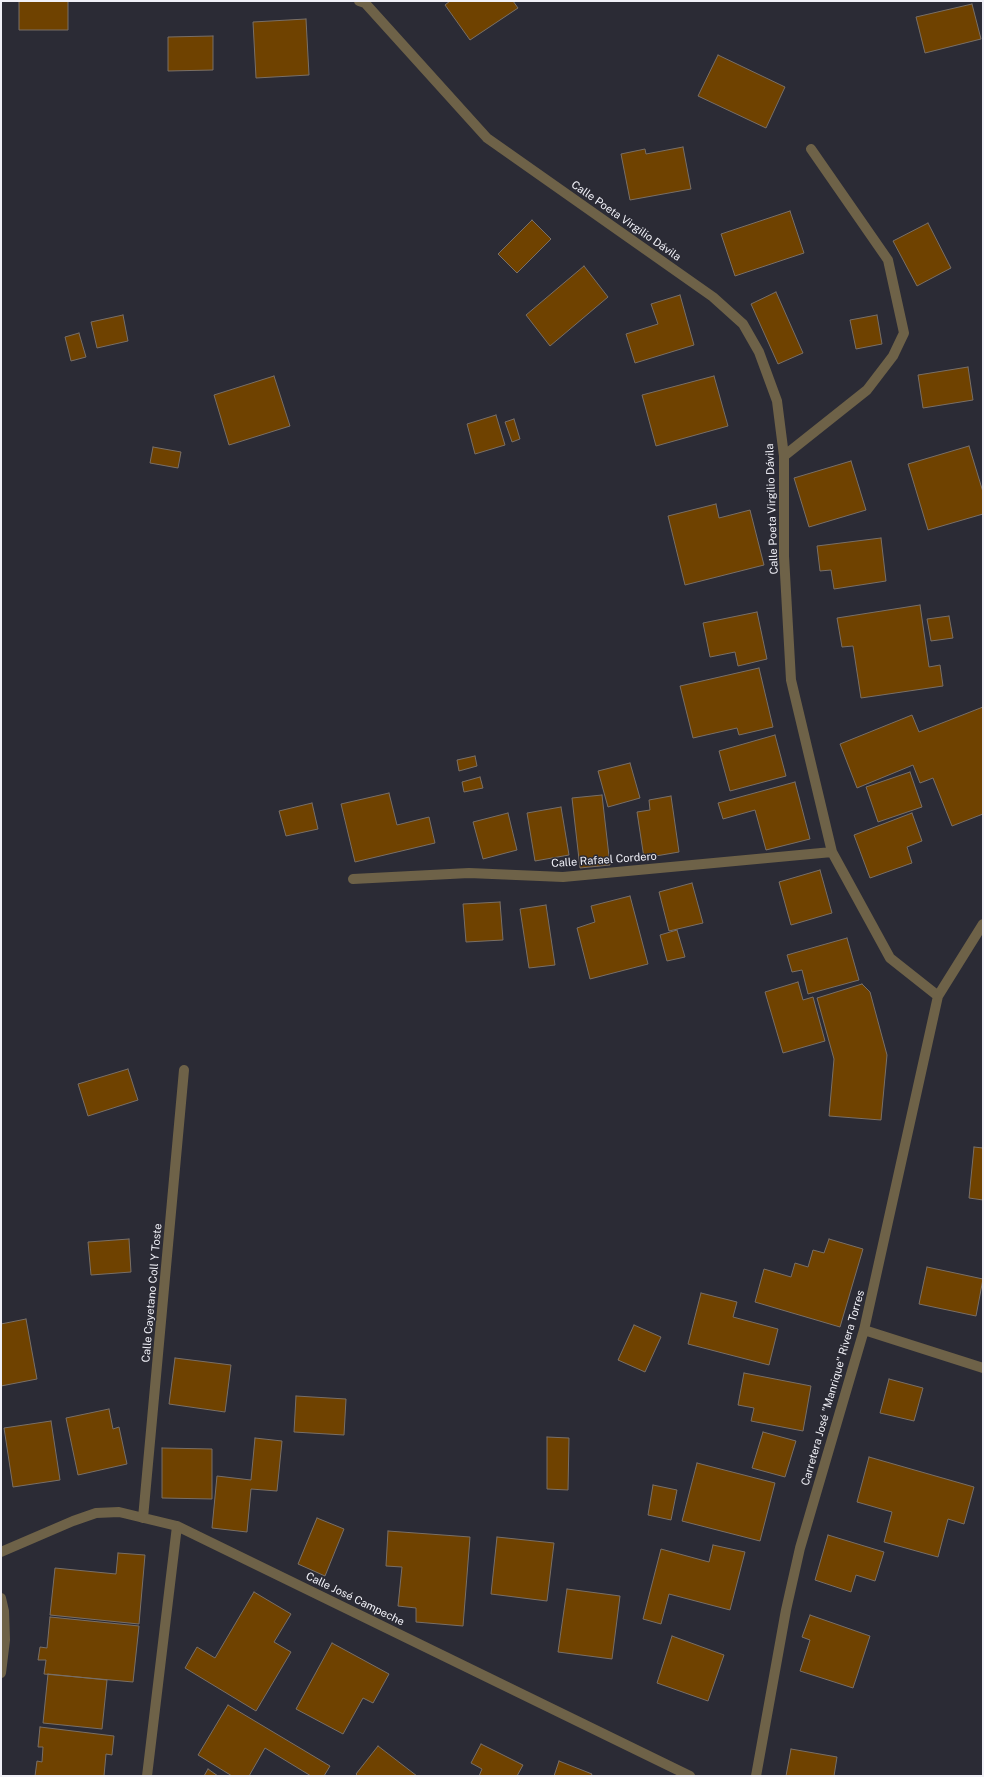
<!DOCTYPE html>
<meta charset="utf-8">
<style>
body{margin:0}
#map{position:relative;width:984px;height:1777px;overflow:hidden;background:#2b2b35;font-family:"Public Sans",sans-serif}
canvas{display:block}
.frame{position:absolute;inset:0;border:2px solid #f0f0f7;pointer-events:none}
</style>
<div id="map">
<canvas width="984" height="1777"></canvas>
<div class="frame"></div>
</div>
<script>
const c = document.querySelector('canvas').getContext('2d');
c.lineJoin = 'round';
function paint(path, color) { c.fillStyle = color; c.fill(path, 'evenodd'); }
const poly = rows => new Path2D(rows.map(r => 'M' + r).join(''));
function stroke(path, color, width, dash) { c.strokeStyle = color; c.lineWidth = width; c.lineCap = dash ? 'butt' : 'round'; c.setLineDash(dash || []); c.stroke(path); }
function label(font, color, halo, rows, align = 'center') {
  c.font = font + ' "Public Sans",sans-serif'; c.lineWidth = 3; c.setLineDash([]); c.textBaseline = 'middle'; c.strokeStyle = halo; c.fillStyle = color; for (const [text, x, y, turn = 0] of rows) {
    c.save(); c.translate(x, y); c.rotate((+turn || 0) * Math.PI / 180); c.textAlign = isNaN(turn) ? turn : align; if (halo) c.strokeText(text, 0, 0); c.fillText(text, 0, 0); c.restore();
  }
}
const building = poly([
 [19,1,68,1,68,30,19,30,19,1],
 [450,1,513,1,518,8,470,40,445,5,450,1],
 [972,4,981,39,925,53,916,17,972,4],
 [306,19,309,75,256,78,253,22,306,19],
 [213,36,213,70,168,71,168,37,213,36],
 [718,55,785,87,766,128,698,96,718,55],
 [683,147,691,189,630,200,621,154,645,149,646,154,683,147],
 [790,211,804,253,735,276,721,234,790,211],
 [532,220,551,239,517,273,498,254,532,220],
 [928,223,951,268,917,286,893,241,928,223],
 [584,266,608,297,550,346,526,315,584,266],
 [776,292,803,353,778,364,751,304,776,292],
 [680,295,694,345,635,363,626,334,658,324,651,304,680,295],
 [123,315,128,341,97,348,91,322,123,315],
 [877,315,882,344,856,349,850,320,877,315],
 [79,333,86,357,71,361,65,337,79,333],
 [968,367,973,400,923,408,918,375,968,367],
 [274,376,290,426,229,445,214,395,274,376],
 [714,376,728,426,656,446,642,395,714,376],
 [496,415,505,445,475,454,467,424,496,415],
 [514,419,520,439,512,442,505,422,514,419],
 [969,446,983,492,983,514,928,530,908,464,969,446],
 [153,447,181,452,178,468,150,463,153,447],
 [851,461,866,510,809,527,794,478,851,461],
 [716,504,719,518,750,510,764,565,685,585,668,516,716,504],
 [881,538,886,581,834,589,831,570,820,571,817,546,881,538],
 [920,605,929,667,940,665,943,686,861,698,853,646,842,647,837,618,920,605],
 [757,612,767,659,738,666,735,652,710,657,703,623,757,612],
 [949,616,953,638,931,641,927,619,949,616],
 [759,668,773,727,739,735,737,728,693,738,680,686,759,668],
 [983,707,983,814,952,826,933,778,920,783,913,765,857,788,840,744,912,715,919,732,983,707],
 [775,735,786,776,730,791,719,751,775,735],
 [475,756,477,766,459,771,457,760,475,756],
 [630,763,640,798,608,807,598,771,630,763],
 [910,772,922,807,878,822,866,787,910,772],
 [480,777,483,788,464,792,462,782,480,777],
 [795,782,810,839,766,850,755,810,723,819,718,803,795,782],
 [389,793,397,825,429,817,435,843,355,862,341,804,389,793],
 [602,795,610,865,580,868,572,798,602,795],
 [671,796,679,852,644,858,637,812,650,810,649,800,671,796],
 [312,803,318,829,286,836,279,811,312,803],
 [561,807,569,855,535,861,527,813,561,807],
 [508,813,517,850,483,859,473,822,508,813],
 [912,813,922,841,907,847,912,863,870,878,854,835,912,813],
 [820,870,832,913,791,925,779,882,820,870],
 [692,883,703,923,669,931,659,892,692,883],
 [630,896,648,964,590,979,577,928,595,922,591,906,630,896],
 [500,902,503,940,466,942,463,904,500,902],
 [546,905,555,965,529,968,520,909,546,905],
 [677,930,685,957,667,961,660,935,677,930],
 [847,938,859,980,808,994,802,970,792,972,787,955,847,938],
 [798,982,803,1000,813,997,825,1041,783,1053,765,992,798,982],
 [862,984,870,992,887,1055,881,1120,829,1116,834,1059,817,998,862,984],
 [128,1069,138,1100,88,1116,78,1084,128,1069],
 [974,1147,983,1148,983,1200,969,1198,974,1147],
 [129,1239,131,1272,91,1275,88,1242,129,1239],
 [829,1239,863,1249,840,1327,755,1302,764,1269,791,1277,795,1263,808,1267,813,1250,824,1253,829,1239],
 [927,1267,983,1279,976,1316,919,1304,927,1267],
 [701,1293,737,1302,733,1317,778,1329,769,1365,688,1344,701,1293],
 [26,1319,37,1379,1,1386,1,1324,26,1319],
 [634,1325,661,1337,645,1372,618,1360,634,1325],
 [175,1358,231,1365,225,1412,169,1404,175,1358],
 [744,1373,811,1386,803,1431,751,1421,754,1408,738,1405,744,1373],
 [889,1379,923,1388,914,1421,880,1413,889,1379],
 [296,1396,346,1399,344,1435,294,1432,296,1396],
 [109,1409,113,1429,119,1427,127,1464,78,1475,66,1418,109,1409],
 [51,1421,60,1480,13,1487,4,1428,51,1421],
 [763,1432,796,1441,785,1477,752,1468,763,1432],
 [547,1437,569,1438,568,1490,547,1489,547,1437],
 [255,1438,282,1441,277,1491,251,1489,247,1532,212,1528,217,1476,251,1480,255,1438],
 [162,1448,212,1449,212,1499,162,1498,162,1448],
 [869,1457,974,1487,964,1524,948,1519,938,1557,884,1542,892,1512,857,1502,869,1457],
 [697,1463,775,1483,760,1541,682,1521,697,1463],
 [653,1485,677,1490,671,1520,648,1515,653,1485],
 [317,1518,344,1529,325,1576,298,1564,317,1518],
 [388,1531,470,1537,463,1626,416,1622,416,1608,398,1606,402,1567,386,1566,388,1531],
 [828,1535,884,1552,875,1581,856,1575,851,1592,815,1580,828,1535],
 [497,1537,554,1543,547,1601,491,1594,497,1537],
 [713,1545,745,1552,730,1610,669,1594,661,1624,643,1619,661,1549,709,1562,713,1545],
 [118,1553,145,1555,139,1624,50,1615,55,1568,116,1574,118,1553],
 [567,1589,620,1596,612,1659,558,1652,567,1589],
 [254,1592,291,1614,274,1642,291,1652,256,1711,185,1668,197,1647,215,1658,254,1592],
 [810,1615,870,1636,853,1688,800,1671,810,1640,802,1637,810,1615],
 [50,1617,139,1626,133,1682,44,1674,46,1660,38,1660,40,1647,47,1648,50,1617],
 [672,1636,724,1655,708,1701,657,1683,672,1636],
 [332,1643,389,1674,373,1703,363,1698,343,1734,296,1709,332,1643],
 [48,1674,107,1680,102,1729,43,1723,48,1674],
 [228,1705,330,1766,324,1776,311,1776,265,1748,249,1776,232,1776,198,1755,228,1705],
 [40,1727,114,1736,112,1755,106,1754,104,1776,35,1776,37,1761,42,1762,43,1747,38,1747,40,1727],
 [481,1744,523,1765,517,1776,479,1776,482,1769,471,1763,481,1744],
 [378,1746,417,1776,358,1776,356,1774,378,1746],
 [791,1749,837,1757,834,1776,786,1776,791,1749],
 [559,1761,592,1774,591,1776,554,1776,559,1761],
 [208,1769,218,1776,204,1776,208,1769]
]);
paint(building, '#6f4200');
stroke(building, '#796f66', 1);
stroke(poly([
 [359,1,365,3,487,138,713,297,743,324,759,352,777,401,784,456,784,556,791,680,832,852,890,958,938,996],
 [784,456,867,390,893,356,904,333,888,260,811,149],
 [353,879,469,873,563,877,832,852],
 [864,1330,983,1368],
 [143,1518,184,1070],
 [1,1552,73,1521,96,1513,119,1512,177,1526,690,1776],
 [1,1598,4,1611,5,1640,1,1673],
 [147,1776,177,1526],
 [756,1776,786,1610,800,1548,864,1330,938,996,983,924]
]), '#6e6248', 10);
label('11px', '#f0f0f7', '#2b2b35', [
 ["Calle Poeta Virgilio Dávila",626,221,35],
 ["Calle Poeta Virgilio Dávila",772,509,-92],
 ["Calle Rafael Cordero",604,860,-4],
 ["Calle Cayetano Coll Y Toste",152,1293,-85],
 ["Carretera José \"Manrique\" Rivera Torres",833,1388,-74],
 ["Calle José Campeche",355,1599,26]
]);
</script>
